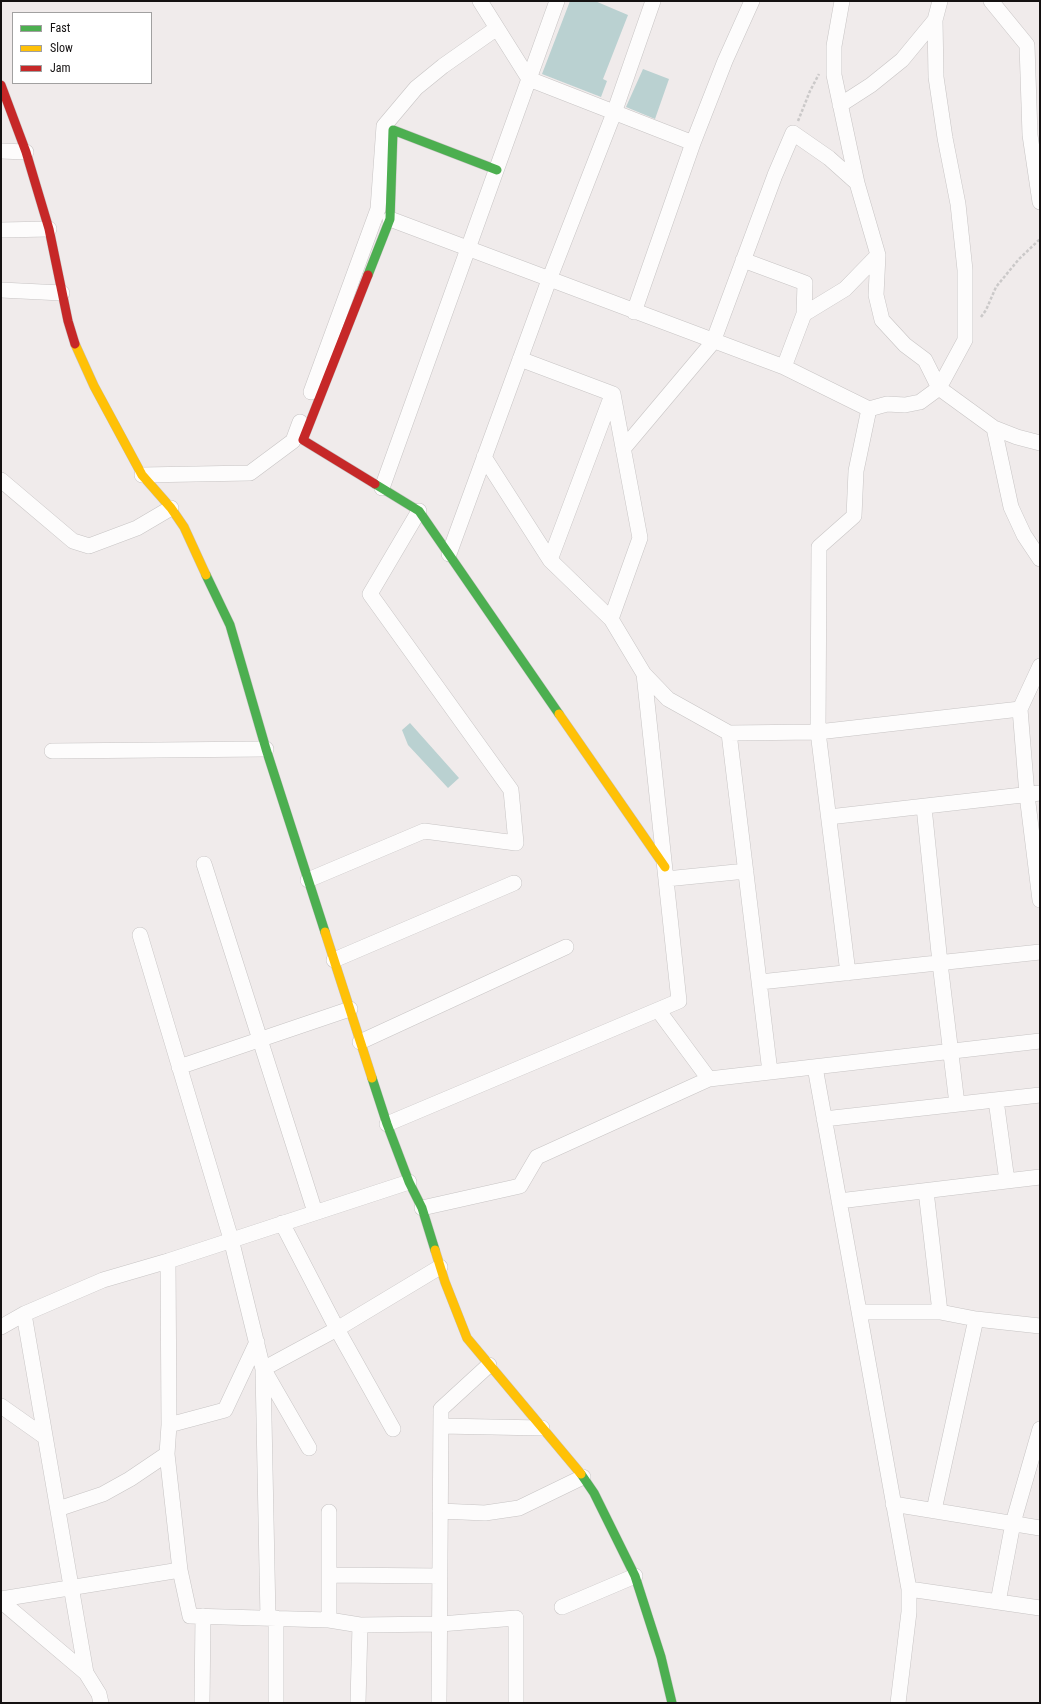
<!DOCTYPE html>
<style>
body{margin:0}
#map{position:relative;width:1041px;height:1704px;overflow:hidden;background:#f0ebeb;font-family:"Roboto Condensed",sans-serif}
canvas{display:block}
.frame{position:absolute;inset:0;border:2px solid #141111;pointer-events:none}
.legend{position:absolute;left:12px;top:12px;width:140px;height:72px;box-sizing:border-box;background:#fff;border:1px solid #a1a0a0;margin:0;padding:5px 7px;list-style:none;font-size:12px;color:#141111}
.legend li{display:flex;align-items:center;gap:8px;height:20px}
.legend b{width:20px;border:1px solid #a1a0a0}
</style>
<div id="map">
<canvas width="1041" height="1704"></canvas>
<div class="frame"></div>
<ul class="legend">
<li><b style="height:5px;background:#4caf50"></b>Fast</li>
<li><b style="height:5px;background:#ffc107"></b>Slow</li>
<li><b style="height:5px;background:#c62828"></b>Jam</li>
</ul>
</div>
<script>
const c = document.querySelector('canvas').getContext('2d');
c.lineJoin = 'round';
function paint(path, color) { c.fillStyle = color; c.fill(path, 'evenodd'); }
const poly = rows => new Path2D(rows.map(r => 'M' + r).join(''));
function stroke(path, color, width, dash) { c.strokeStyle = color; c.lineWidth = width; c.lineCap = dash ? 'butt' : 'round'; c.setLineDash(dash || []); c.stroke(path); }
paint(poly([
 [570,1,595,1,628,15,603,79,607,81,601,97,542,74],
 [643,69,669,79,655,119,626,107],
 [410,723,459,778,448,788,408,745,402,730]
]), '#bad1d1');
const street = poly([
 [480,1,529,79,693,143],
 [842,1,834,46,834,75,857,183],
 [991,1,1027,45,1030,135,1040,202],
 [840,105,871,85,902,60,935,20],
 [1,151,26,152],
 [390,219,784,367,869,409,887,404,905,405,920,402,939,388,965,340,965,270,958,204,945,138,936,77,935,20,940,1],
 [1,230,49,229],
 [743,260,805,283,804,314],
 [1,290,62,293],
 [634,312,693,143,725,61,752,1],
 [520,359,613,394],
 [784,367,804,314,845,289,878,255],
 [311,392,378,209,384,126,416,88,443,66,497,28],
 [994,428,1017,437,1040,443],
 [623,449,713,342,775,175,793,133,829,158,857,183,878,255,876,295,882,320,905,345,925,360,939,388,994,428,1011,507,1024,535,1040,559],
 [484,457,550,560,611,619,644,674,668,699,729,733,818,732,1020,709,1027,795,1040,900],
 [142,475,250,473,293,441,300,422],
 [1,480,73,541,89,546,137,528,171,508],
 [382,488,557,1],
 [449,554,549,280,614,113,653,1],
 [550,560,612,395],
 [611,619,640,538,613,394],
 [1020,709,1040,666],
 [729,733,770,1072],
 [52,751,266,749],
 [924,807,940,963,957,1104],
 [829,817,1040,793],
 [204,864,315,1212],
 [666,879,746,871],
 [308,880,424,831,516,843,511,790,370,594,419,511],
 [140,935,231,1239,263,1369,268,1618],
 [334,960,514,883],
 [848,973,818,732,819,547,854,516,856,471,869,409],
 [760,982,1040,952],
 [658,1010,709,1079],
 [360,1042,566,947],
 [179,1067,350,1009],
 [815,1067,909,1589,909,1612,898,1703],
 [996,1100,1007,1181],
 [824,1119,1040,1095],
 [387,1124,679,1001,644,674],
 [926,1191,940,1312],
 [839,1201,1040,1177],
 [422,1208,520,1186,537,1157,709,1079,1040,1041],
 [282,1223,337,1329,393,1429],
 [168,1261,169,1425,167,1454,180,1570,190,1616,329,1620,360,1625,440,1624,516,1618,516,1703],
 [859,1312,940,1312,976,1319,1040,1326],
 [24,1314,86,1673],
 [1,1327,24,1314,103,1280,168,1261,409,1182],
 [263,1369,337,1329,440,1267],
 [264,1370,309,1448],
 [1,1406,45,1437],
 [169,1425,225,1410,257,1342],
 [441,1426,542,1428],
 [893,1504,1040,1528],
 [58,1509,103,1494,130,1479,167,1454],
 [934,1510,976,1319],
 [440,1511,485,1513,519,1508,583,1477],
 [329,1512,329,1620],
 [329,1575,440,1576],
 [909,1589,1040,1608],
 [1,1599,180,1570],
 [1,1601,86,1673,99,1694,101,1703],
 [998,1602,1013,1523,1040,1429],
 [562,1607,635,1576],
 [202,1703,203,1616],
 [276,1703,276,1618],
 [358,1703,360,1625],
 [439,1703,441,1409,489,1365]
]);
const fast = poly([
 [368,275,390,219,393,130,497,170],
 [375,484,419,511,559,714],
 [206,575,230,625,266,749,325,932],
 [372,1078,387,1124,409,1182,422,1208,435,1250],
 [581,1474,594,1493,635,1576,661,1657,672,1703]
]);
const slow = poly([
 [75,344,94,386,142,475,171,508,184,527,206,575],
 [559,714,665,867],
 [325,932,372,1078],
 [435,1250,445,1282,467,1338,581,1474]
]);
const jam = poly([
 [1,85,26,152,49,229,68,321,75,344],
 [368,275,303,440,375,484]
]);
stroke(street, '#c7c4c4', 16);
stroke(fast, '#c7c4c4', 10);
stroke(slow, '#c7c4c4', 10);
stroke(jam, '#c7c4c4', 10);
stroke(poly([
 [798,121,810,91,819,74],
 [981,317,986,310,996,287,1019,259,1040,239]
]), '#cbc9c9', 2.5, [3, 2]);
stroke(street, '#fdfcfc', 15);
stroke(fast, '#4caf50', 9);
stroke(slow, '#ffc107', 9);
stroke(jam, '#c62828', 9);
</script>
